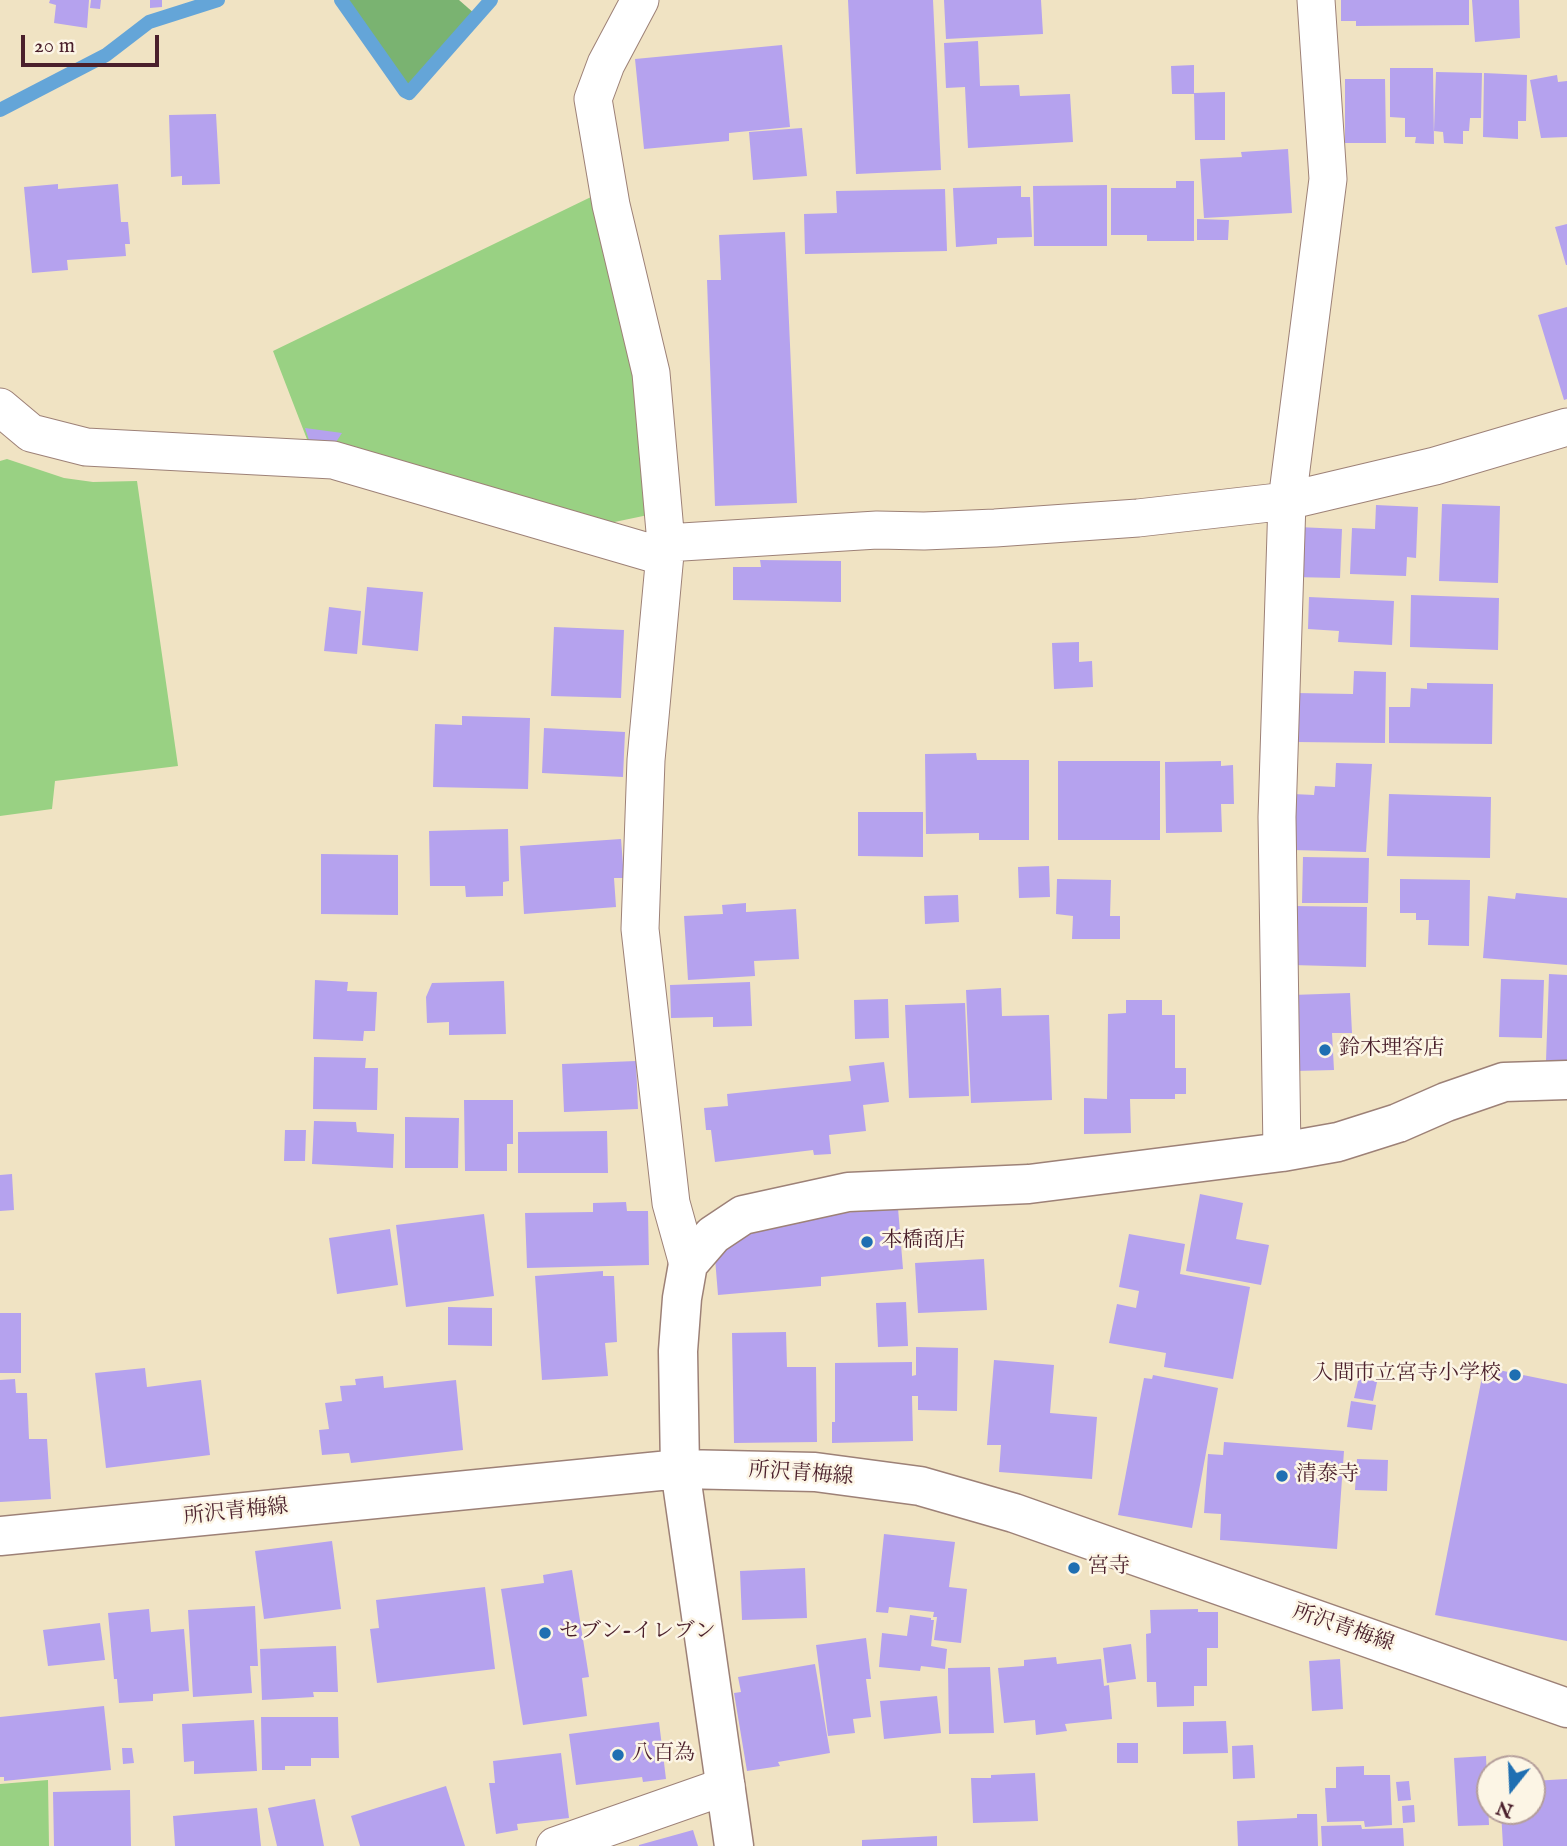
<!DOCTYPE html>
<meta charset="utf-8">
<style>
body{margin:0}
#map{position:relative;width:1567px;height:1846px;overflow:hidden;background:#f0e3c3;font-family:"IM FELL English",serif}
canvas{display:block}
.north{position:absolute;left:1476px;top:1755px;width:70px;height:70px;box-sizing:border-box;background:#fcf5e5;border:2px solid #b59f9b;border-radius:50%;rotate:198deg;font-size:19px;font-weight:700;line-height:28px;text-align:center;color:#4a1f2b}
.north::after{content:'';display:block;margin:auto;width:24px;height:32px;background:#1f6fb2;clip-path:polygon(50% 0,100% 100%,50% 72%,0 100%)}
.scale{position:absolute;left:21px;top:35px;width:138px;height:32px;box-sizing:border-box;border:4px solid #4a1f2b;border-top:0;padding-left:9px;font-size:21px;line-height:24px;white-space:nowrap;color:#4a1f2b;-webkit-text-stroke:5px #fcf5e5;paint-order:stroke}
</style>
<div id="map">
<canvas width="1567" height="1846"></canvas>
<div class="north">N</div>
<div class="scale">20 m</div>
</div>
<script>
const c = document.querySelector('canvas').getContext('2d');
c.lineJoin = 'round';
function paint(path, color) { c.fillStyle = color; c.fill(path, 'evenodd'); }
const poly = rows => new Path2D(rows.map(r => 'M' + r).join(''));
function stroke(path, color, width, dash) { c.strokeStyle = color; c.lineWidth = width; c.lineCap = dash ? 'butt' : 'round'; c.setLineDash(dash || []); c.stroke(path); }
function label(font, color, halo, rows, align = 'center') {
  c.font = font + ' "IM FELL English","Noto Serif JP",serif'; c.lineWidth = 5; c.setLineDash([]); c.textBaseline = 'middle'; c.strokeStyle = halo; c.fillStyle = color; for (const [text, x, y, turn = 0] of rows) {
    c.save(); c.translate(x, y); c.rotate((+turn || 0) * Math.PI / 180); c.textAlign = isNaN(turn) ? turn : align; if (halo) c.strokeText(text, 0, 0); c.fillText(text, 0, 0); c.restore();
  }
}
paint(poly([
 [593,196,634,376,648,515,605,524,310,447,273,351],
 [7,459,64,478,93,482,137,481,178,766,55,781,52,809,0,816,0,461],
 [48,1780,49,1846,0,1846,0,1784]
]), '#99d183');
paint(poly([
 [341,0,459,0,475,14,405,91]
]), '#7ab371');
stroke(poly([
 [341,0,405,91,409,93,491,0],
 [0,110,106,55,149,22,218,0]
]), '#64a5d8', 14);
paint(poly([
 [50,0,89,0,87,28,54,23,56,5,49,3],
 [91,0,101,0,100,9,90,8],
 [150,0,162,0,162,7,150,8],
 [848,0,933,0,941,170,856,174],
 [944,0,1041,0,1043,34,946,39],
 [1341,0,1469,0,1469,25,1356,26,1356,21,1341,21],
 [1472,0,1519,0,1520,38,1475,42],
 [978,41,980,86,1019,85,1020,96,1070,94,1073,142,968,148,965,87,946,88,944,43],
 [782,45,790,127,729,133,729,141,644,149,635,59],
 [1194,65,1194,94,1172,94,1171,66],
 [1390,68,1433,68,1434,144,1415,143,1416,137,1405,137,1405,118,1390,117],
 [1436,72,1482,73,1481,118,1470,118,1469,131,1463,131,1463,144,1444,143,1443,132,1434,131],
 [1484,73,1527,75,1526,121,1518,121,1518,139,1483,137],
 [1557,75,1558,82,1567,81,1567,137,1541,138,1530,80],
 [1345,79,1385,79,1386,143,1345,143],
 [1225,92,1225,140,1195,140,1194,93],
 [216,114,220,184,182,185,182,176,171,177,169,115],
 [802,128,807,176,753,180,749,132],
 [1288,149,1292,213,1204,218,1200,159,1242,157,1241,152],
 [1176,181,1194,181,1194,241,1147,241,1147,235,1111,235,1111,188,1176,188],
 [58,184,58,189,118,184,121,222,128,222,130,244,125,244,126,256,67,260,68,270,32,273,24,187],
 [1107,185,1107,246,1034,246,1033,186],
 [1021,186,1021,197,1030,197,1032,237,997,238,997,244,956,247,953,188],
 [945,189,947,251,805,254,804,214,837,213,836,191],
 [1197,219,1229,220,1228,240,1197,240],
 [1567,224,1567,265,1566,265,1555,227],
 [785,232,797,503,715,506,707,280,721,280,719,235],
 [1567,307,1567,399,1564,400,1538,315],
 [305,428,342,433,332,448,311,446],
 [1442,504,1500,506,1498,583,1439,581],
 [1376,505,1418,507,1416,558,1407,557,1406,576,1350,574,1352,528,1375,529],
 [1298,527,1342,529,1340,578,1293,577],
 [760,560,841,561,841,602,733,600,733,567,761,567],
 [367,587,423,592,418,651,362,645],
 [1411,595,1499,598,1498,650,1410,647],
 [1309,597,1394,601,1392,645,1338,642,1339,631,1308,629],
 [329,607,361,611,357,654,324,651],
 [554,627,624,630,621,698,551,696],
 [1079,642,1079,662,1092,661,1093,687,1054,689,1052,643],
 [1354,671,1386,672,1385,743,1296,742,1296,693,1353,694],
 [1427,683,1493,684,1492,744,1389,743,1389,707,1410,707,1411,688,1427,689],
 [462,716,530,718,528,789,433,787,435,724,462,725],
 [544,728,625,732,623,777,542,773],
 [976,753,977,760,1029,760,1029,840,979,840,979,833,926,834,925,754],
 [1058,761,1160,761,1160,840,1058,840],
 [1221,761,1221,766,1233,765,1234,804,1221,804,1222,832,1166,833,1165,762],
 [1336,763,1372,764,1366,852,1292,850,1293,794,1314,795,1315,786,1335,787],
 [1389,794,1491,797,1490,858,1387,856],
 [858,812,923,812,923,857,858,856],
 [508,829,509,881,503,882,503,896,466,897,465,886,430,886,429,831],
 [621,839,624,878,614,878,616,907,524,914,520,846],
 [321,854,398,855,398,915,321,914],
 [1303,857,1369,858,1368,903,1302,903],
 [1049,866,1050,897,1019,898,1018,867],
 [1057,879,1111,880,1110,916,1120,916,1120,939,1072,939,1073,916,1056,914],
 [1400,879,1470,880,1469,946,1428,945,1429,920,1416,920,1416,913,1400,913],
 [1516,893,1567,898,1567,965,1483,958,1488,896,1515,899],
 [958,895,959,922,925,924,924,896],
 [746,903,746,912,796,909,799,959,754,961,755,976,688,980,684,916,723,914,722,905],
 [1293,906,1367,907,1366,967,1292,965],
 [1549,974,1567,975,1567,1061,1546,1061],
 [1501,979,1544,980,1542,1038,1499,1037],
 [315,980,348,982,347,991,377,992,375,1031,364,1031,363,1041,313,1039],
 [504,981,506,1034,449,1035,449,1022,427,1023,426,997,432,983],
 [750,982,752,1026,713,1027,713,1017,671,1018,670,985],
 [1001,988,1002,1016,1049,1015,1052,1100,971,1103,966,990],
 [1350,993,1352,1033,1332,1033,1334,1070,1295,1071,1292,995],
 [888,999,889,1038,855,1039,854,1000],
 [1126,1000,1162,1000,1162,1015,1175,1015,1175,1068,1186,1068,1186,1094,1175,1094,1175,1099,1130,1099,1131,1133,1084,1134,1084,1098,1107,1099,1108,1014,1126,1013],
 [965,1003,969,1096,909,1098,905,1005],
 [314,1057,366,1058,365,1068,378,1068,377,1110,313,1109],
 [636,1061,638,1109,564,1112,562,1064],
 [884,1062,889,1102,863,1105,866,1131,829,1135,831,1154,814,1155,813,1150,715,1162,711,1130,706,1130,704,1108,728,1106,727,1094,851,1081,849,1066],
 [464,1100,513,1100,513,1144,507,1144,507,1171,465,1171],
 [405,1117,459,1118,458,1168,405,1168],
 [314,1121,356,1122,357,1132,394,1134,393,1168,312,1164],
 [285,1130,306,1130,305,1161,284,1161],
 [607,1131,608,1173,518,1173,518,1132],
 [12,1174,14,1210,0,1211,0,1175],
 [1200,1194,1243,1203,1236,1239,1269,1245,1261,1285,1186,1271],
 [626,1202,627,1211,648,1211,649,1265,527,1268,525,1213,593,1212,593,1203],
 [898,1208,903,1269,821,1277,821,1286,718,1295,714,1246,753,1221],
 [484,1214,494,1296,406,1307,396,1225],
 [390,1229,398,1285,337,1294,329,1238],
 [1129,1234,1185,1244,1180,1274,1250,1287,1233,1379,1164,1367,1166,1353,1109,1343,1117,1304,1136,1308,1139,1291,1119,1287],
 [984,1259,987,1310,918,1313,915,1263],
 [603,1271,603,1276,614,1276,617,1342,605,1343,608,1376,542,1380,535,1276],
 [906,1302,908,1346,878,1347,876,1303],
 [448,1307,492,1308,492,1346,448,1345],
 [0,1313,21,1313,21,1373,0,1373],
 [786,1332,787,1367,816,1367,817,1442,734,1443,732,1333],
 [916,1347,958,1348,957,1411,918,1410,918,1396,912,1396,913,1441,832,1443,832,1422,835,1422,835,1363,912,1362,912,1376,916,1375],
 [994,1360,1054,1365,1050,1413,1097,1417,1092,1479,999,1472,1001,1445,987,1445],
 [1484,1367,1567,1384,1567,1641,1435,1615],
 [145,1368,147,1387,201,1380,210,1455,106,1468,95,1373],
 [1153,1375,1218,1388,1192,1528,1118,1515,1144,1378,1152,1379],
 [383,1376,384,1388,456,1380,463,1450,351,1463,349,1453,322,1455,319,1430,329,1429,325,1403,342,1401,340,1386,356,1385,355,1379],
 [1359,1377,1377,1382,1373,1401,1354,1398],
 [15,1379,16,1393,27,1393,29,1439,47,1439,51,1499,0,1502,0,1380],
 [1351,1401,1376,1405,1372,1430,1347,1427],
 [1224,1442,1344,1451,1337,1549,1220,1540,1221,1514,1204,1513,1208,1454,1223,1455],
 [1357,1459,1388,1460,1387,1491,1355,1490],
 [884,1534,955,1542,949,1587,967,1589,961,1643,934,1640,937,1617,933,1617,934,1612,889,1607,888,1613,876,1612],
 [332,1541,341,1609,264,1619,255,1551],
 [805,1568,807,1618,742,1620,740,1571],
 [572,1570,589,1677,582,1678,587,1716,523,1725,501,1589,544,1583,543,1575],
 [485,1587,495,1669,377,1683,370,1629,379,1628,376,1600],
 [255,1606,258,1666,250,1666,252,1693,193,1697,188,1610],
 [149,1609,151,1632,184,1629,189,1691,153,1694,153,1701,119,1703,117,1679,114,1679,108,1613],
 [1198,1609,1198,1612,1218,1612,1218,1648,1207,1648,1207,1686,1194,1686,1194,1706,1157,1707,1156,1682,1147,1682,1146,1634,1151,1633,1150,1610],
 [910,1615,931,1618,931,1620,934,1620,931,1646,947,1649,945,1669,921,1666,920,1671,879,1667,882,1633,907,1636],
 [100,1623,105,1660,48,1666,43,1630],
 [866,1638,871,1679,866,1679,871,1717,853,1719,855,1733,828,1736,816,1645],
 [1131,1644,1136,1679,1107,1683,1103,1648],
 [336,1646,338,1692,313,1692,314,1697,262,1700,260,1649],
 [1056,1657,1057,1664,1101,1659,1104,1686,1109,1685,1112,1719,1065,1724,1067,1731,1036,1735,1035,1720,1004,1723,998,1668,1024,1666,1024,1660],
 [1340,1659,1343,1709,1312,1711,1309,1661],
 [815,1664,830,1753,778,1762,780,1766,747,1771,734,1693,741,1692,738,1677],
 [990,1667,994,1733,949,1734,948,1668],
 [937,1696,941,1733,884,1739,880,1701],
 [104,1706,111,1770,4,1781,4,1777,0,1777,0,1717],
 [261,1717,338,1717,339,1758,311,1758,311,1766,285,1766,285,1770,262,1770],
 [254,1720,257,1771,194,1774,194,1761,184,1762,182,1724],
 [1226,1721,1228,1753,1183,1754,1183,1722],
 [659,1722,666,1779,643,1782,642,1777,576,1785,569,1734],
 [1117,1743,1138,1743,1138,1763,1117,1763],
 [1253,1745,1255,1778,1233,1779,1232,1746],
 [122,1748,132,1748,134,1763,123,1764],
 [561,1753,569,1818,517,1824,518,1830,496,1834,489,1783,495,1783,493,1761],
 [1486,1756,1489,1825,1458,1826,1454,1758],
 [1364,1766,1364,1775,1390,1775,1392,1825,1365,1827,1364,1821,1327,1822,1325,1788,1336,1788,1336,1767],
 [1035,1773,1038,1821,973,1823,971,1778,991,1778,991,1775],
 [1567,1779,1567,1846,1503,1846,1501,1811,1532,1811,1532,1781],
 [1409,1781,1411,1800,1398,1801,1396,1782],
 [446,1786,465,1846,360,1846,351,1816],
 [130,1790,131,1846,54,1846,53,1792],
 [315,1799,324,1846,277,1846,268,1808],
 [1414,1805,1415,1822,1403,1823,1402,1806],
 [257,1808,261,1846,175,1846,173,1816],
 [1297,1814,1317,1814,1318,1846,1238,1846,1237,1821,1297,1818],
 [1361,1825,1362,1829,1403,1828,1404,1846,1322,1846,1321,1826],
 [693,1830,698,1846,639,1846,639,1845],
 [937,1836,937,1846,862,1846,862,1840]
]), '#b5a2ee');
const street = poly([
 [640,0,606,64,593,99,611,205,651,373,666,543,646,760,640,929,671,1203,688,1264],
 [0,407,31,433,86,447,333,460,665,557],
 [666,543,877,530,924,531,995,528,1138,518,1287,501,1435,466,1567,427],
 [1282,1152,1277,817,1287,501,1328,179,1316,0],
 [555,1846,726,1786]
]);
const secondary = poly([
 [0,1536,680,1469,815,1472,920,1486,1014,1513,1567,1708],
 [734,1846,680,1469,678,1351,682,1298,688,1264,713,1235,743,1215,848,1192,1029,1184,1282,1152,1338,1142,1398,1123,1446,1102,1504,1082,1567,1080]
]);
stroke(street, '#9d8177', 39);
stroke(secondary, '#9d8177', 41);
stroke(street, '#fff', 37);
stroke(secondary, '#fff', 38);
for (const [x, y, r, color] of [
 [1325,1050,7,"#1f6fb2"],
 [867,1242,7,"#1f6fb2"],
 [1515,1375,7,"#1f6fb2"],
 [1282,1476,7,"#1f6fb2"],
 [1074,1568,7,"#1f6fb2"],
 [545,1633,7,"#1f6fb2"],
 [618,1755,7,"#1f6fb2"]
]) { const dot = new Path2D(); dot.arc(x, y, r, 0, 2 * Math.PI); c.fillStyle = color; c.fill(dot); stroke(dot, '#fcf5e5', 2.5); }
label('21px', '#4a1f2b', '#fcf5e5', [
 ["鈴木理容店",1339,1050],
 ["本橋商店",881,1242],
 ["入間市立宮寺小学校",1501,1375,"right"],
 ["清泰寺",1296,1476],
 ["宮寺",1088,1568],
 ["セブン-イレブン",559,1633],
 ["八百為",632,1755]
], 'left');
label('21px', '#4a1f2b', '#fcf5e5', [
 ["所沢青梅線",801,1475,4],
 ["所沢青梅線",236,1513,-6],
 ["所沢青梅線",1343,1629,19]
]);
</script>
